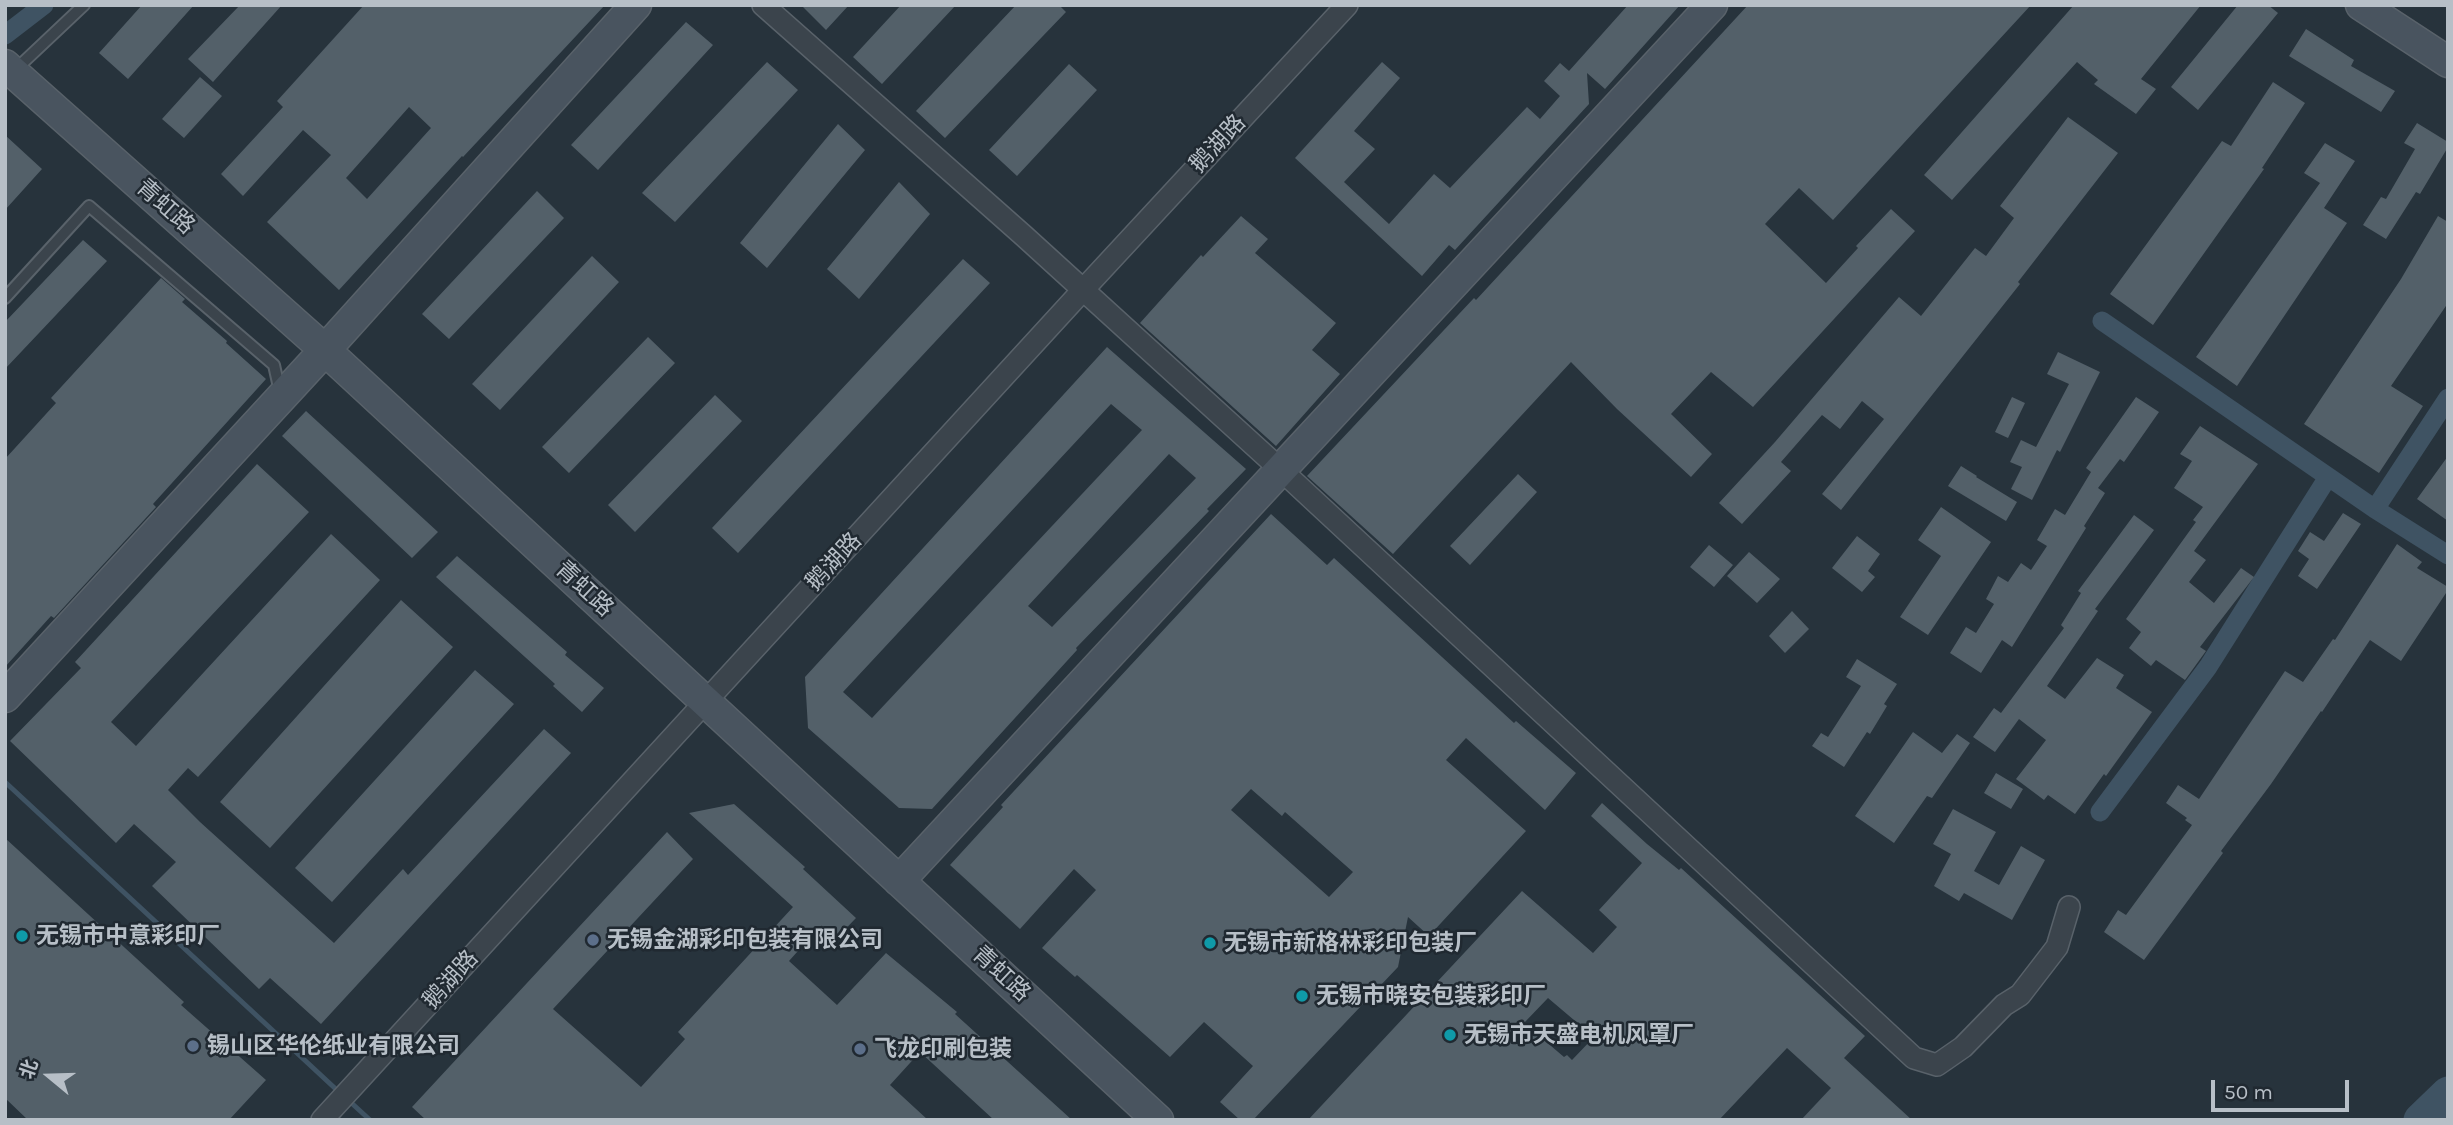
<!DOCTYPE html>
<meta charset="utf-8">
<style>
body{margin:0}
#map{position:relative;width:2453px;height:1125px;overflow:hidden;background:#27333c;font-family:Karla,"Noto Sans SC",sans-serif}
canvas{display:block}
.frame{position:absolute;inset:0;border:7px solid #b7bfc7;pointer-events:none}
.north{position:absolute;left:14px;top:1041px;width:70px;height:70px;-webkit-text-stroke:5px #202931;paint-order:stroke;rotate:289deg;font-size:19px;font-weight:700;line-height:28px;text-align:center;color:#b7bfc7}
.north::after{content:'';display:block;margin:auto;width:24px;height:32px;background:#b7bfc7;clip-path:polygon(50% 0,100% 100%,50% 72%,0 100%)}
.scale{position:absolute;left:2211px;top:1080px;width:138px;height:32px;box-sizing:border-box;border:4px solid #b7bfc7;border-top:0;padding-left:9px;font-size:21px;line-height:24px;white-space:nowrap;color:#b7bfc7;-webkit-text-stroke:5px #202931;paint-order:stroke}
</style>
<div id="map">
<canvas width="2453" height="1125"></canvas>
<div class="frame"></div>
<div class="north">北</div>
<div class="scale">50 m</div>
</div>
<script>
const c = document.querySelector('canvas').getContext('2d');
c.lineJoin = 'round';
const poly = rows => new Path2D(rows.map(r => 'M' + r).join(''));
function stroke(path, color, width, dash) { c.strokeStyle = color; c.lineWidth = width; c.lineCap = dash ? 'butt' : 'round'; c.setLineDash(dash || []); c.stroke(path); }
function paint(path, color) { c.fillStyle = color; c.fill(path, 'evenodd'); }
function label(font, color, halo, rows, align = 'center') {
  c.font = font + ' Karla,"Noto Sans SC",sans-serif'; c.lineWidth = 5; c.setLineDash([]); c.textBaseline = 'middle'; c.strokeStyle = halo; c.fillStyle = color; for (const [text, x, y, turn = 0] of rows) {
    c.save(); c.translate(x, y); c.rotate((+turn || 0) * Math.PI / 180); c.textAlign = isNaN(turn) ? turn : align; if (halo) c.strokeText(text, 0, 0); c.fillText(text, 0, 0); c.restore();
  }
}
stroke(poly([
 [5,782,339,1092],
 [346,1098,370,1120]
]), '#3f5363', 5);
stroke(poly([
 [5,35,44,5],
 [2102,321,2375,509,2448,555],
 [2375,509,2448,398],
 [2100,812,2208,667,2328,477]
]), '#3f5363', 19);
stroke(poly([
 [2420,1120,2448,1093]
]), '#3f5363', 33);
paint(poly([
 [142,5,194,5,128,79,99,53],
 [240,5,282,5,213,82,188,59],
 [364,5,605,5,463,157,462,156,339,290,267,222,331,155,303,130,243,196,221,174,283,107,277,101],
 [409,107,431,128,367,199,346,178],
 [801,5,849,5,826,30],
 [901,5,956,5,882,84,853,57],
 [1016,5,1059,5,1066,12,945,138,916,111],
 [1628,5,1680,5,1605,89,1587,73,1589,104,1455,250,1449,245,1422,276,1295,158,1382,62,1400,78,1354,131,1375,149,1344,182,1389,224,1434,174,1450,188,1527,107,1540,119,1560,96,1544,81,1560,63,1569,71],
 [1748,5,2031,5,1833,220,1799,188,1765,224,1826,283,1858,248,1856,246,1891,209,1915,231,1753,407,1711,372,1671,414,1712,454,1691,477,1617,409,1571,362,1393,554,1307,476,1474,298,1476,300],
 [2074,5,2201,5,2141,79,2156,89,2136,114,2094,84,2098,80,2077,62,1952,200,1924,175],
 [2238,5,2268,5,2278,13,2198,110,2171,87],
 [686,22,713,45,598,170,571,145],
 [2306,29,2354,60,2351,66,2395,91,2381,112,2289,56],
 [767,62,798,90,675,222,642,193],
 [1069,64,1097,90,1017,176,989,150],
 [200,77,222,96,184,138,162,119],
 [2273,82,2305,103,2262,168,2264,169,2153,325,2110,294,2222,141,2231,146],
 [2068,117,2118,153,2018,282,2020,284,1841,510,1822,494,1884,419,1862,401,1840,429,1822,415,1781,462,1791,471,1742,524,1719,503,1775,442,1899,297,1921,316,1975,248,1986,256,2014,218,2000,206],
 [2417,123,2448,142,2448,147,2420,194,2416,192,2386,239,2363,225,2381,197,2386,199,2415,149,2404,143],
 [838,124,865,150,767,268,740,243],
 [5,135,42,169,5,210],
 [2325,143,2355,161,2324,208,2347,223,2237,386,2196,357,2320,183,2304,173],
 [899,182,930,214,859,299,827,269],
 [537,191,564,218,449,339,422,314],
 [1241,216,1268,239,1255,253,1336,323,1312,350,1340,374,1276,446,1140,323,1201,255,1203,257],
 [2438,216,2448,222,2448,303,2391,386,2423,406,2379,473,2304,424,2401,279],
 [83,240,107,261,5,369,5,322],
 [592,256,619,282,500,410,472,384],
 [963,259,990,283,738,553,712,528],
 [161,278,185,299,182,302,227,341,226,343,266,379,153,504,156,507,54,618,51,616,5,667,5,459,56,403,51,398],
 [648,337,675,363,569,473,542,447],
 [1107,347,1246,469,1207,509,1209,511,1076,648,1077,650,932,809,899,808,808,728,805,677],
 [1111,404,1142,430,872,718,843,692],
 [1169,454,1196,478,1052,627,1028,606],
 [2058,352,2100,372,2060,452,2057,450,2032,500,2011,489,2022,467,2010,462,2021,440,2036,447,2069,384,2047,374],
 [715,395,742,421,635,532,608,505],
 [2012,397,2025,403,2008,438,1995,432],
 [2136,397,2159,412,2124,462,2120,459,2098,488,2105,493,2084,526,2086,528,2012,647,2002,640,1981,673,1950,653,1966,627,1976,633,1994,604,1986,599,1998,576,2008,582,2021,563,2031,570,2047,546,2037,540,2055,509,2065,515,2091,472,2086,468],
 [306,411,438,532,412,558,282,436],
 [2200,426,2258,464,2194,551,2206,560,2189,582,2214,603,2241,568,2254,577,2200,647,2206,651,2185,680,2156,660,2151,666,2129,648,2141,632,2126,619,2196,522,2193,520,2203,507,2174,488,2192,461,2180,454],
 [2448,456,2448,521,2417,499],
 [257,464,309,512,111,722,136,746,331,534,380,580,198,777,188,768,168,790,200,822,334,943,403,869,408,875,544,729,571,753,321,1024,270,978,259,989,152,886,176,862,134,824,116,843,10,741,81,668,75,662],
 [1961,466,1977,476,1976,477,2017,502,2006,521,1948,486],
 [1518,474,1537,492,1470,565,1450,546],
 [1941,507,1991,542,1928,635,1900,617,1941,556,1918,540],
 [2343,513,2361,524,2317,589,2298,576,2309,559,2298,551,2310,532,2324,541],
 [1271,514,1327,565,1334,558,1514,723,1516,721,1576,773,1545,810,1466,738,1446,760,1526,831,1429,936,1408,917,1398,967,1253,1120,1240,1120,1220,1102,1253,1066,1204,1022,1170,1057,1077,975,1075,977,1042,948,1096,890,1074,869,1020,929,950,865,1003,807,1001,805],
 [1251,789,1282,816,1285,812,1353,872,1329,897,1231,810],
 [2134,515,2154,530,2095,609,2098,611,2047,686,2065,699,2097,658,2124,675,2116,688,2152,712,2106,776,2104,774,2075,814,2048,795,2044,800,2016,779,2046,740,2019,719,1995,752,1973,737,1994,708,2001,713,2064,628,2061,625,2081,593,2078,591],
 [1857,536,1880,554,1868,571,1875,577,1862,592,1832,568],
 [2397,544,2422,562,2417,568,2448,587,2448,590,2401,661,2370,640,2322,712,2321,711,2271,784,2221,851,2223,853,2144,960,2104,932,2118,910,2126,915,2192,825,2185,820,2187,818,2166,803,2178,785,2199,799,2285,671,2303,682,2333,639,2335,640],
 [1709,545,1733,565,1714,587,1690,567],
 [1749,552,1780,579,1757,603,1727,576],
 [457,556,567,652,565,655,604,688,582,712,553,686,555,684,436,577],
 [401,600,453,647,270,848,220,802],
 [1792,611,1809,629,1785,653,1769,636],
 [1857,659,1897,684,1884,704,1887,706,1870,734,1867,732,1844,767,1812,746,1821,733,1828,737,1861,686,1846,677],
 [475,670,514,704,332,902,295,868],
 [1913,732,1942,753,1957,734,1970,743,1932,798,1927,796,1894,843,1855,816],
 [1996,773,2023,789,2011,809,1984,793],
 [1602,803,1647,844,1679,870,1681,868,1865,1036,1844,1058,1912,1120,1801,1120,1831,1088,1787,1048,1719,1120,1308,1120,1522,891,1593,953,1617,927,1599,910,1642,863,1591,816],
 [1548,998,1594,1037,1572,1060,1567,1055,1564,1057,1524,1023],
 [734,804,805,867,803,869,856,918,830,945,815,932,789,961,837,1005,886,953,957,1012,955,1014,1072,1120,994,1120,920,1052,890,1085,928,1120,426,1120,412,1107,667,832,693,859,553,1009,641,1087,685,1039,678,1032,793,907,689,813],
 [1953,809,1996,832,1974,871,1999,885,2021,846,2045,860,2012,920,1964,893,1959,901,1934,886,1951,854,1933,844],
 [5,838,184,1002,181,1005,266,1080,229,1120,28,1120,5,1098]
]), '#536069');
const lane = poly([
 [14,71,84,5],
 [5,298,89,206,274,365,280,392]
]);
const street = poly([
 [763,5,1024,236,1280,469,1914,1058,1937,1065,1963,1047,2004,1005,2020,995,2057,947,2069,907],
 [322,1120,1082,291,1347,5]
]);
const secondary = poly([
 [2361,5,2448,62],
 [5,65,325,350,1158,1120],
 [5,697,325,350,636,5],
 [899,881,1712,5]
]);
stroke(lane, '#59626a', 14);
stroke(street, '#59626a', 24);
stroke(secondary, '#59626a', 33);
stroke(lane, '#3b444c', 10);
stroke(street, '#3b444c', 21);
stroke(secondary, '#49545f', 30);
for (const [x, y, r, color] of [
 [22,936,7,"#0f9aa8"],
 [593,940,7,"#5c6f8a"],
 [1210,943,7,"#0f9aa8"],
 [1302,996,7,"#0f9aa8"],
 [1450,1035,7,"#0f9aa8"],
 [193,1046,7,"#5c6f8a"],
 [860,1049,7,"#5c6f8a"]
]) { const dot = new Path2D(); dot.arc(x, y, r, 0, 2 * Math.PI); c.fillStyle = color; c.fill(dot); stroke(dot, '#202931', 2.5); }
label('23px', '#b7bfc7', '#202931', [
 ["鹅湖路",1218,144,-47],
 ["青虹路",165,207,42],
 ["鹅湖路",834,562,-47],
 ["青虹路",584,589,43],
 ["青虹路",1001,974,43],
 ["鹅湖路",451,980,-48]
]);
label('bold 23px', '#b7bfc7', '#202931', [
 ["无锡市中意彩印厂",36,936],
 ["无锡金湖彩印包装有限公司",607,940],
 ["无锡市新格林彩印包装厂",1224,943],
 ["无锡市晓安包装彩印厂",1316,996],
 ["无锡市天盛电机风罩厂",1464,1035],
 ["锡山区华伦纸业有限公司",207,1046],
 ["飞龙印刷包装",874,1049]
], 'left');
</script>
